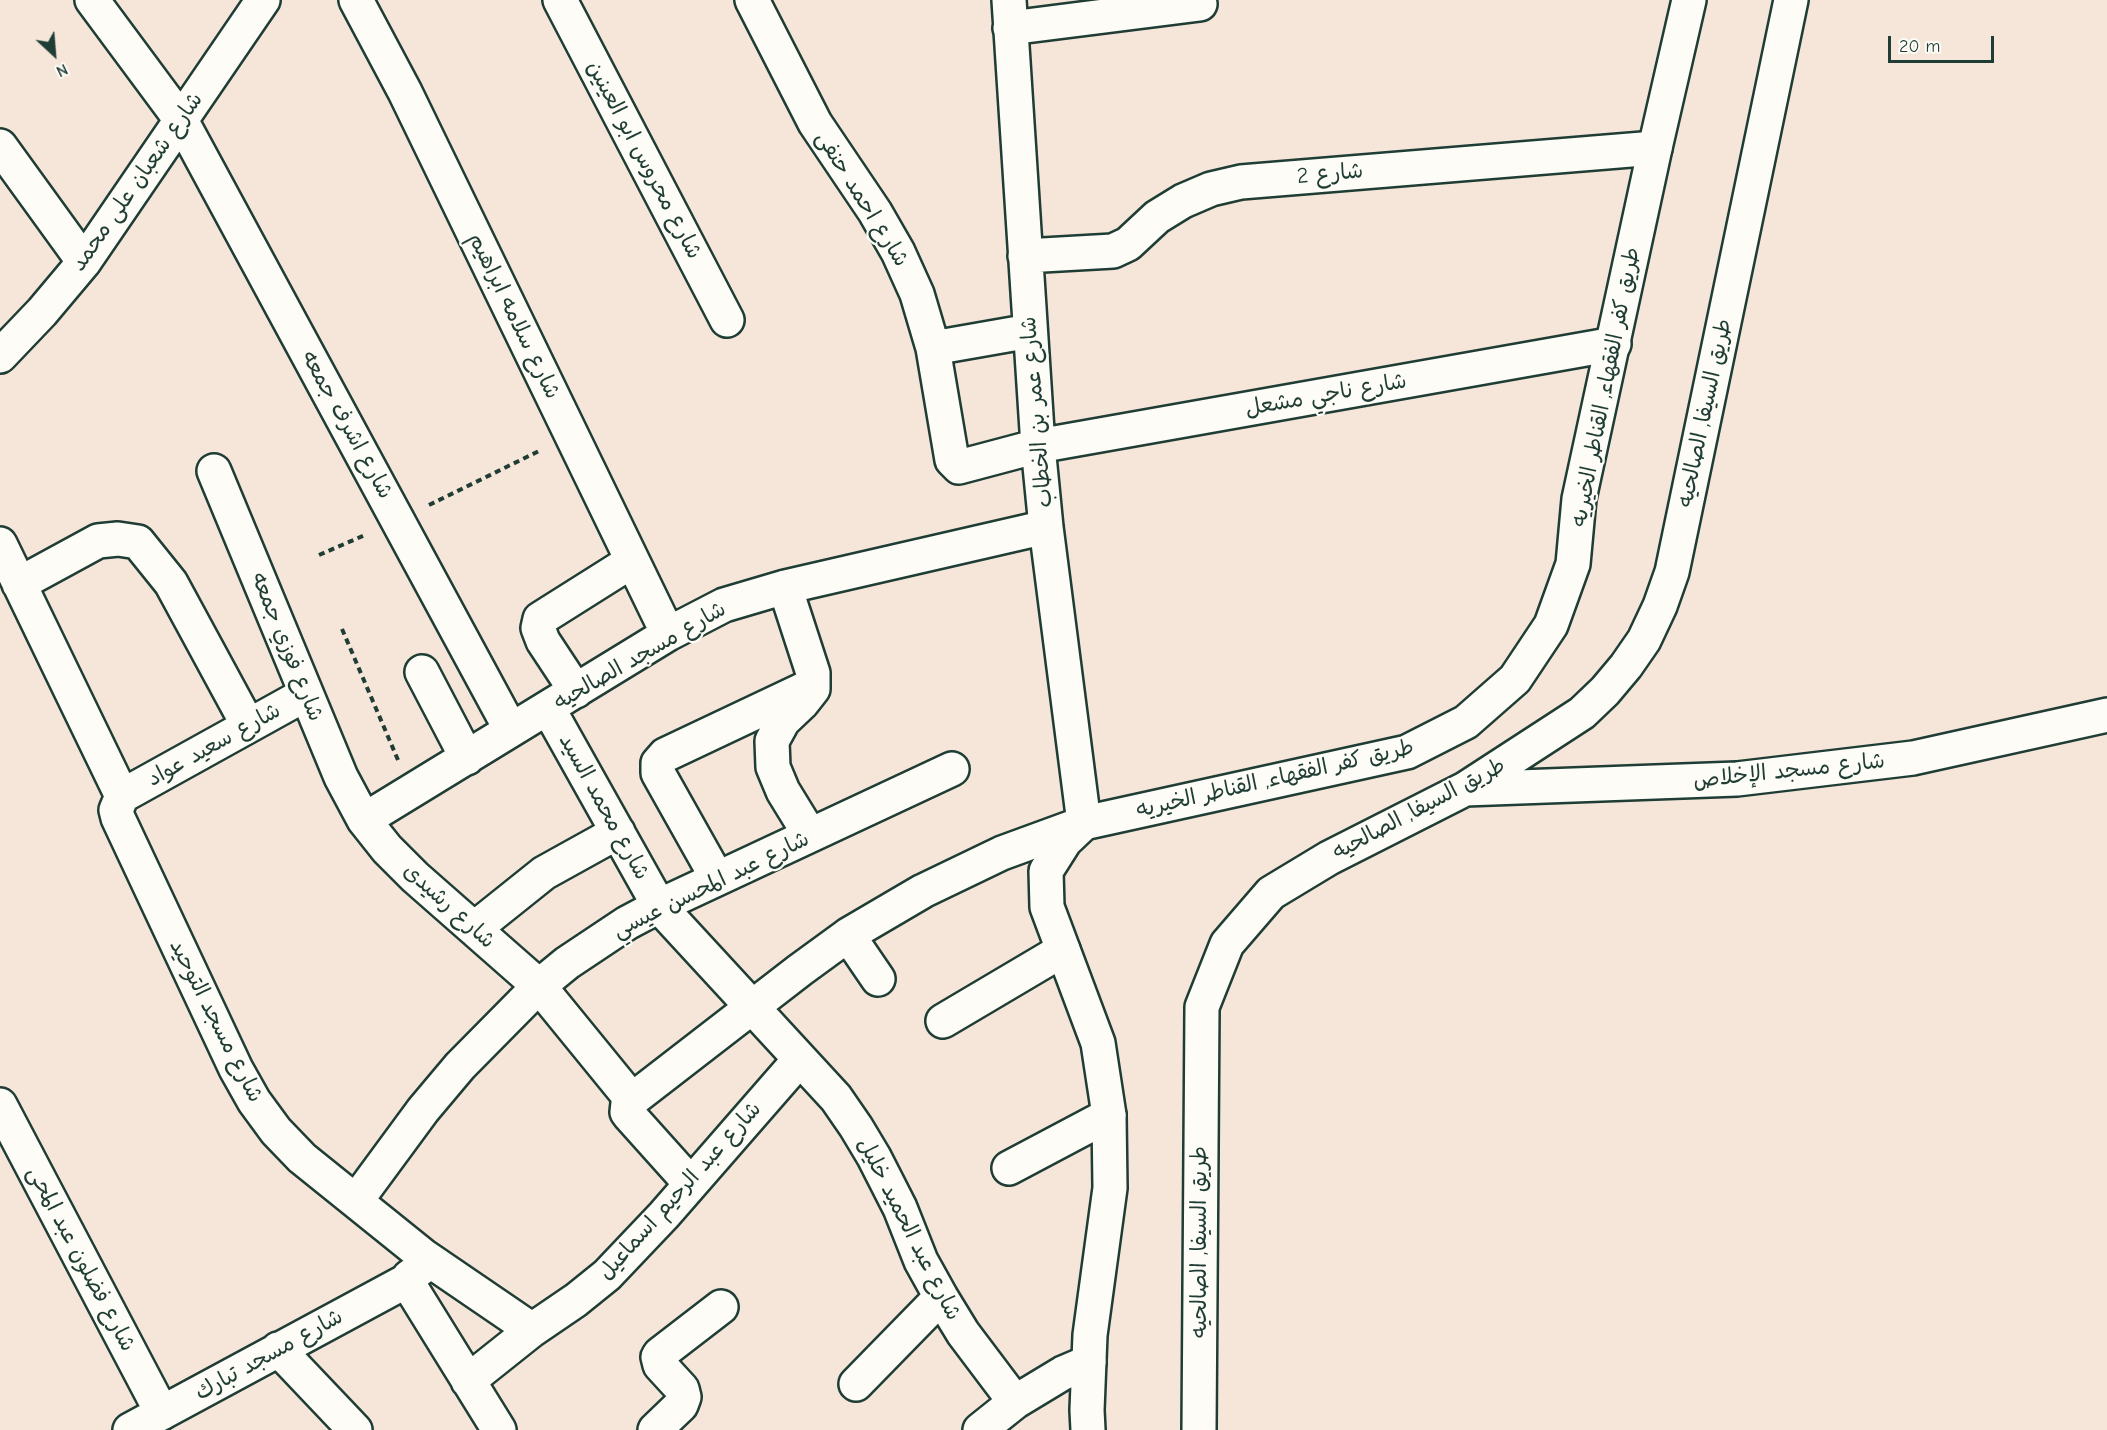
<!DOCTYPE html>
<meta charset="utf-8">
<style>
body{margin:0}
#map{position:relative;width:2107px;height:1430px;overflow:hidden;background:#f6e6da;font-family:"Comic Neue",sans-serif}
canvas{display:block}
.north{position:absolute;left:24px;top:24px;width:60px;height:60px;-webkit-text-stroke:4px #fdfcf7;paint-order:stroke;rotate:154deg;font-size:16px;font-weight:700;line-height:24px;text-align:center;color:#1f3d34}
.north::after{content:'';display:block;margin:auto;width:21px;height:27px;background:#1f3d34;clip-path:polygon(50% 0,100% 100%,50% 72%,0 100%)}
.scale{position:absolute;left:1888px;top:36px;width:106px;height:27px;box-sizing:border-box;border:3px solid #1f3d34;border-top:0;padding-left:8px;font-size:18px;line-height:21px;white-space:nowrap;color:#1f3d34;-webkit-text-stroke:4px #fdfcf7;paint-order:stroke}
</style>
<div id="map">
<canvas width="2107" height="1430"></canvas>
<div class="north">N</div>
<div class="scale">20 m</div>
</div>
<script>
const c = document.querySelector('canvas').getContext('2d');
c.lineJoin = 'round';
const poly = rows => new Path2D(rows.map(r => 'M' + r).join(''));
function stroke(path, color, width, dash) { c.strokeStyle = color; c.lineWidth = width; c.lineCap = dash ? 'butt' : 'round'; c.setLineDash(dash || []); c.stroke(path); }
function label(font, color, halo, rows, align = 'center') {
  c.font = font + ' "Comic Neue","Playpen Sans Arabic",sans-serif'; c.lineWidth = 4.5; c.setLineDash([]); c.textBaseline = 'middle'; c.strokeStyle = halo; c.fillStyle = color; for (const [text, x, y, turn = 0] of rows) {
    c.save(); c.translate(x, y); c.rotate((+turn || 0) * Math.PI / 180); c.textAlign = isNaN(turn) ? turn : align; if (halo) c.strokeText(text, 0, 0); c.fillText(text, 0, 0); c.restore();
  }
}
const minor = poly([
 [92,0,181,120,511,730],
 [356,0,405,92,668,634],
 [560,0,727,320],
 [752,0,815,123,875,212,898,252,917,294,933,348,952,460,959,467,1038,446,1614,344],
 [1010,28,1200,4],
 [0,146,84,262],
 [1025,256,1113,251,1128,244,1157,217,1183,201,1211,189,1241,182,1655,148],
 [933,348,1030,331],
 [0,356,42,312,84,262,263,0],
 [214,471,341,777,364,820,387,849,415,877,539,986,632,1100],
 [0,544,122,796,116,810,118,818,236,1069,254,1101,276,1131,302,1158,425,1257,426,1261,424,1266,409,1277,408,1283,499,1430],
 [19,584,98,541,118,539,138,542,171,583,248,725],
 [785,587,813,673,813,689,802,703,783,721,772,741,773,767,783,791,810,835],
 [422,672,467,758],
 [576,691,543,641,538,628,540,619,632,561],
 [548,708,659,906,836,1098,856,1127,874,1157,900,1208,921,1261,941,1297,963,1333,1015,1402],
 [1465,789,1737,779,1913,758,2107,715],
 [122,796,306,694],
 [364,820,668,634,724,605,785,587,1046,527],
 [717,878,658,773,658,763,665,755,813,685],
 [474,929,544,873,618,832],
 [848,935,878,979],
 [943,1021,1063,950],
 [0,1105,162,1413],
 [1009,1168,1109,1115],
 [691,1184,630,1116,627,1112,628,1103,800,970,848,935,923,891,1002,853,1084,823,1046,527,1038,446,1009,0],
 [356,1201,423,1110,460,1066,539,986,567,963,627,923,659,906,952,769],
 [425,1257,532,1330],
 [278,1349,355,1430],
 [468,1381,532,1330,576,1300,607,1275,664,1215,800,1059],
 [856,1384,941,1297],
 [130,1430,408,1280],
 [655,1430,681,1405,684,1397,682,1389,660,1365,658,1357,660,1354,721,1307],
 [980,1430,1015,1402,1063,1373,1089,1362],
 [1199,1430,1202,1007,1227,944,1271,893,1329,858,1465,789,1582,713,1605,691,1626,666,1644,640,1660,606,1672,572,1791,0]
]);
const tertiary = poly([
 [1088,1430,1087,1410,1090,1335,1110,1188,1109,1115,1098,1043,1047,907,1046,871,1065,841,1084,823,1407,752,1466,722,1515,679,1551,625,1573,564,1579,499,1655,148,1689,0]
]);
stroke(minor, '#1f3d34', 38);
stroke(tertiary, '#1f3d34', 38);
stroke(poly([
 [429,505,541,450],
 [319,555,365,535],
 [342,629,398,760]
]), '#1f3d34', 4, [6, 4.5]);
stroke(minor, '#fdfcf7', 33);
stroke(tertiary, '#fdfcf7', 33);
label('22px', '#1f3d34', '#fdfcf7', [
 ["شارع محروس ابو العينين",644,160,62],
 ["شارع 2",1330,174,-5],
 ["شارع شعبان على محمد",137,182,-55],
 ["شارع احمد حنفى",862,199,58],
 ["شارع سلامه ابراهيم",514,316,64],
 ["طريق كفر الفقهاء, القناطر الخيريه",1606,387,-79],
 ["شارع ناجي مشعل",1326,395,-10],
 ["شارع عمر بن الخطاب",1037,412,-95],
 ["طريق السيفا, الصالحيه",1705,413,-78],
 ["شارع اشرف جمعه",347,425,61],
 ["شارع فوزي جمعه",287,647,68],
 ["شارع مسجد الصالحيه",640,656,-30],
 ["شارع سعيد عواد",214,745,-29],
 ["شارع مسجد الإخلاص",1789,771,-6],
 ["طريق كفر الفقهاء, القناطر الخيريه",1275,779,-13],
 ["شارع محمد السيد",604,807,61],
 ["طريق السيفا, الصالحيه",1419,809,-28],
 ["شارع عبد المحسن عيسي",711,885,-26],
 ["شارع رشيدى",449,906,42],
 ["شارع مسجد التوحيد",216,1021,63],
 ["شارع عبد الرحيم اسماعيل",680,1191,-48],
 ["شارع عبد الحميد خليل",909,1229,63],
 ["طريق السيفا, الصالحيه",1200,1242,-90],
 ["شارع فضلون عبد المحى",81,1259,62],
 ["شارع مسجد تبارك",269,1355,-29]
]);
</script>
